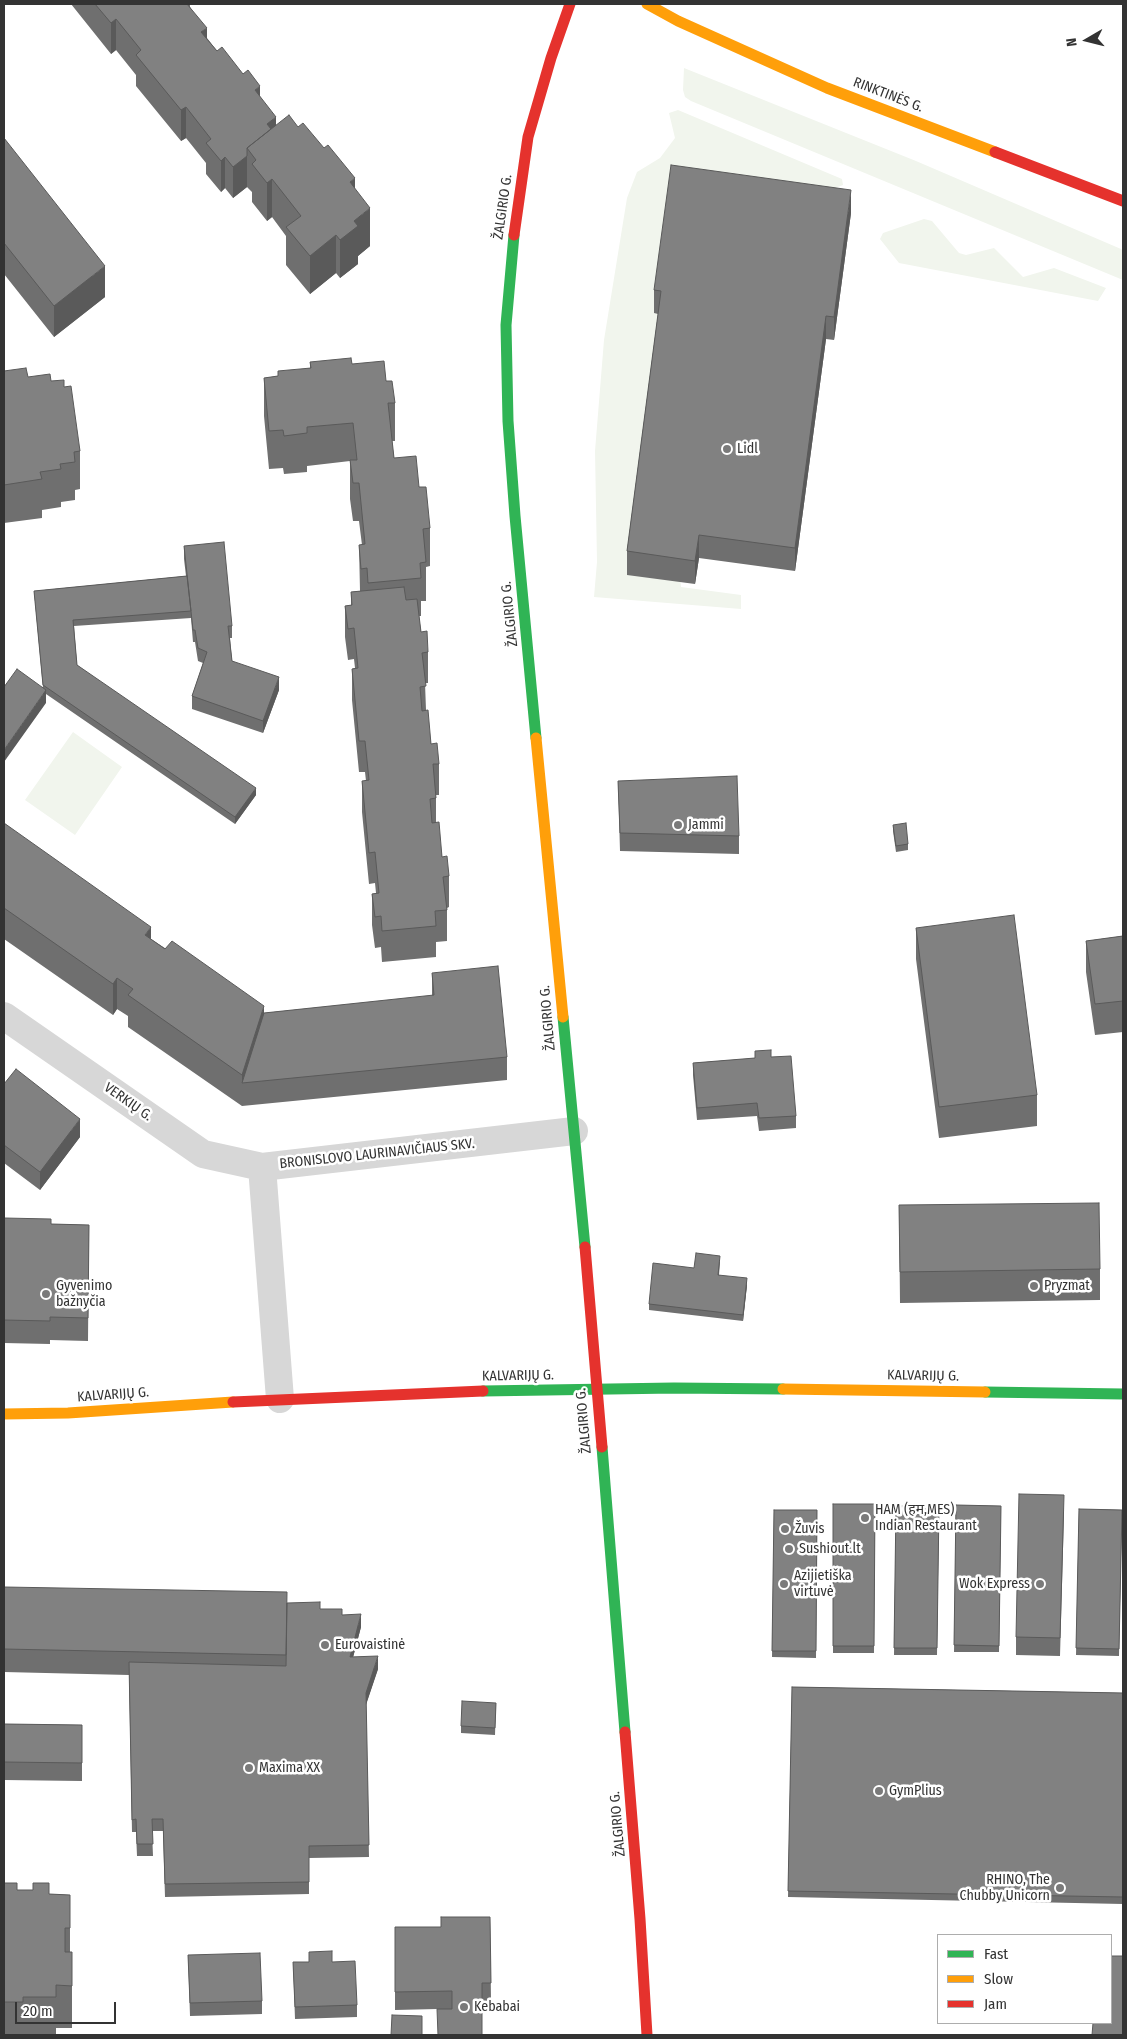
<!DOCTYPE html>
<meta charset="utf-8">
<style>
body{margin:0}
#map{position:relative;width:1127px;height:2039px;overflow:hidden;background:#fff;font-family:"Fira Sans Condensed",sans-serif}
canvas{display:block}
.frame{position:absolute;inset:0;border:5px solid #333;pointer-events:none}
.legend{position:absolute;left:937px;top:1934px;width:175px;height:90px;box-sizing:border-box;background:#fff;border:1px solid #adadad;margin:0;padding:6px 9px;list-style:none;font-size:15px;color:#333}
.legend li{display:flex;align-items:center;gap:10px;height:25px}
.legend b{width:25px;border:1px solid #adadad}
.north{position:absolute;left:1062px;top:15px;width:50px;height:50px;-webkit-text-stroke:4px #fff;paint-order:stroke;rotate:262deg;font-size:14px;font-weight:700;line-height:20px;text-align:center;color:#333}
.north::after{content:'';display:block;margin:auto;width:18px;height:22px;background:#333;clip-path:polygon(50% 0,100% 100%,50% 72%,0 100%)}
.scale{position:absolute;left:15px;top:2002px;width:101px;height:22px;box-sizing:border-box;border:2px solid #333;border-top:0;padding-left:6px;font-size:15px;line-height:18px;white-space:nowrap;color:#333;-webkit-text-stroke:4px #fff;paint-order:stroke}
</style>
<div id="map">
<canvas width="1127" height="2039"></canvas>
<div class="frame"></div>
<ul class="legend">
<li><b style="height:6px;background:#30b455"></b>Fast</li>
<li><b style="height:6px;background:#ff9f0a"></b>Slow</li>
<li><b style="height:6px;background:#e5322d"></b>Jam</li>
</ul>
<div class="north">N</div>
<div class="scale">20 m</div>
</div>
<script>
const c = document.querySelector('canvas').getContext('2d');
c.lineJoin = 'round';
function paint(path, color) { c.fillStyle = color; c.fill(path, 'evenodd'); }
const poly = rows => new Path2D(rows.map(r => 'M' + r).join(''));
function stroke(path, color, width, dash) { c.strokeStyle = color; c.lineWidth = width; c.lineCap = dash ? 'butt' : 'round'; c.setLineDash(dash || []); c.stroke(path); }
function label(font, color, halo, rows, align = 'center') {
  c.font = font + ' "Fira Sans Condensed","Noto Sans Devanagari",sans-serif'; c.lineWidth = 5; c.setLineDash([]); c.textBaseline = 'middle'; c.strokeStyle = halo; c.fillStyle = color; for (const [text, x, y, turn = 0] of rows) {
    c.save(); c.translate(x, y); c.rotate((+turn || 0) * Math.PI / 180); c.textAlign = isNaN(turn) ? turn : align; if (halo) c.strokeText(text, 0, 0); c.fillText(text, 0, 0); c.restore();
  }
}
paint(poly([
 [684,68,916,161,1121,249,1123,251,1123,280,691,101,685,97,683,90],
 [678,110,842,179,843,185,798,202,655,313,661,314,681,587,741,595,741,609,594,597,597,562,595,451,604,340,627,198,637,172,660,158,675,138,669,113],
 [924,219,932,221,959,253,966,255,994,248,1023,277,1054,268,1106,288,1098,301,899,263,880,239,883,233],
 [73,732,122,767,75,835,25,800]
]), '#f1f5ed');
stroke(poly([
 [4,1016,203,1154,262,1167,574,1131],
 [262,1167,280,1399]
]), '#d7d7d7', 28);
stroke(poly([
 [514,235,506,325,508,421,515,516,536,738],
 [563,1017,585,1247],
 [483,1391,674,1388,783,1389],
 [985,1392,1123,1394],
 [602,1447,625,1732]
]), '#30b455', 11);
stroke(poly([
 [647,4,678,21,827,88,995,152],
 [536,738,563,1017],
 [783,1389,985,1392],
 [4,1414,68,1413,233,1402]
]), '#ff9f0a', 11);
stroke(poly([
 [995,152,1123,201],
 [514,235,528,137,551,58,570,4],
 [585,1247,602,1447],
 [233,1402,483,1391],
 [625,1732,640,1919,647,2035]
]), '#e5322d', 11);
paint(poly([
 [71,4,190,4,190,7,207,38,217,51,260,97,276,125,298,127,355,189,370,246,358,256,358,264,340,278,336,273,310,294,286,265,286,236,272,217,267,221,252,202,252,192,247,187,233,198,225,188,221,192,206,174,206,163,186,138,181,141,136,86,136,75,116,50,111,54],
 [4,138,105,297,54,337,4,274],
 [851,213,834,340,826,339,795,571,699,558,695,584,627,575,627,551,658,314,654,313,654,290],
 [310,362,352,364,386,381,395,403,395,441,392,441,394,458,419,487,430,528,430,566,426,567,426,601,421,601,421,616,419,616,421,632,428,652,428,683,425,683,426,710,431,744,439,764,439,795,436,795,436,823,442,857,449,876,449,907,447,908,447,941,436,942,436,957,382,962,381,947,375,948,372,925,372,894,376,893,375,883,369,884,362,812,362,781,366,781,365,772,359,772,352,700,352,669,355,668,354,659,348,660,345,637,345,606,351,605,351,592,360,591,359,545,362,545,359,521,353,521,350,499,350,461,307,466,307,472,284,474,283,468,269,469,264,416,264,378,278,376,310,368],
 [4,371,28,377,51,381,64,387,80,451,80,489,75,490,75,500,61,502,61,507,42,510,42,518,4,523],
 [184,546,232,626,232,638,230,638,232,661,279,690,263,733,192,709,192,696,203,663,198,661,195,642,193,642,191,618,74,626,77,665,256,795,235,824,46,694,46,703,43,688,34,591,186,576,184,559],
 [618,781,739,836,739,854,620,851],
 [4,823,151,939,264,1013,432,996,432,973,507,1057,507,1080,242,1106,128,1027,128,1016,117,1009,113,1015,4,939],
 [893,825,908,844,908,850,896,852,893,831],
 [916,928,1037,1095,1037,1126,939,1138,916,959],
 [1123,936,1123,1032,1095,1035,1086,972,1086,941],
 [771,1057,796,1116,796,1128,759,1131,757,1116,697,1120,693,1075,693,1063],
 [4,1084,80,1137,40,1190,4,1163],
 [899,1205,1100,1269,1100,1300,900,1303],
 [4,1218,51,1224,89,1225,88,1341,50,1340,50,1344,4,1343],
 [720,1262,719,1275,747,1285,743,1321,649,1310,649,1304,694,1268],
 [833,1504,875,1504,874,1653,833,1653],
 [956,1505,1001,1506,999,1652,954,1652],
 [896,1506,939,1506,937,1655,894,1655],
 [1079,1509,1122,1510,1119,1656,1076,1655],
 [774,1510,817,1510,816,1658,772,1657],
 [1064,1513,1060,1656,1016,1655,1016,1637],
 [4,1587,287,1603,342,1615,361,1627,353,1657,378,1669,366,1704,369,1857,309,1858,309,1894,165,1897,163,1831,152,1831,153,1856,137,1856,136,1832,132,1832,129,1675,4,1672],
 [792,1687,1123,1693,1123,1904,788,1897],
 [496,1703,495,1735,461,1733,461,1726],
 [4,1724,82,1725,82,1781,4,1780],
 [4,1883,17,1890,49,1894,70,1895,70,1952,72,1952,72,2028,56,2028,56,2035,4,2035],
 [490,1917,491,2001,482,2001,482,2035,437,2009,395,2010,395,1927,441,1927],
 [188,1955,262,2001,262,2014,190,2016],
 [293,1962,332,1962,357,2005,357,2017,295,2019]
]), '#6f6f6f');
paint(poly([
 [116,19,116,50,111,54,111,23],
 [207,28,207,59,201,32],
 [260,86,260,117,255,90],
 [186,107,186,138,181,141,181,110],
 [276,117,276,148,267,124],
 [247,156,247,187,233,198,233,167],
 [225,157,225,188,221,192,221,161],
 [355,178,355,216,350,182],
 [272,179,272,217,267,221,267,183],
 [851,190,851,213,834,340,834,317],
 [370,208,370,246,358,256,358,264,340,278,340,240,354,221],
 [336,235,336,273,310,294,310,256],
 [105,266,105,297,54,337,54,306],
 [826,316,826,339,795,571,795,548],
 [699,535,699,558,695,584,695,561],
 [279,677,279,690,263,733,263,721],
 [46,690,46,703,4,762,4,750],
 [256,788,256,795,235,824,235,817],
 [151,927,151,958,145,935],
 [117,978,117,1009,113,1015,113,984],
 [264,1006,264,1037,242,1083,242,1075],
 [80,1119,80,1137,40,1190,40,1172],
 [747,1278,747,1285,743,1321,743,1315],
 [361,1614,361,1627,350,1669,350,1657],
 [378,1656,378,1669,366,1705,366,1693]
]), '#5a5a5a');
const building = poly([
 [95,4,187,4,207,28,201,32,217,51,222,47,243,74,248,70,260,86,255,90,276,117,267,124,271,129,247,148,247,156,233,167,225,157,221,161,206,143,211,139,186,107,181,110,136,55,141,50,116,19,111,23,95,4],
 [289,115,298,127,303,123,324,148,328,145,355,178,350,182,370,208,354,221,358,226,340,240,336,235,310,256,286,227,301,216,272,179,267,183,252,164,256,160,247,148,289,115],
 [4,138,105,266,54,306,4,243,4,138],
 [671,165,851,190,834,317,826,316,795,548,699,535,695,561,627,551,661,291,654,290,671,165],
 [351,358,352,364,384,361,386,381,392,381,395,403,388,403,394,458,416,456,419,487,426,487,430,528,423,529,426,562,420,563,421,578,368,583,367,568,361,569,359,545,365,544,359,483,353,483,350,460,357,460,353,423,307,427,307,433,284,436,283,430,269,431,264,378,278,376,278,371,311,368,310,362,351,358],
 [26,368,28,377,50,374,51,381,64,380,64,387,71,386,80,451,74,452,75,462,60,464,61,469,40,472,42,479,4,485,4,371,26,368],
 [224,542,232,626,228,626,232,661,279,677,263,721,192,696,207,652,198,648,195,630,193,630,184,546,224,542],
 [187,576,191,611,73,620,77,665,256,788,235,817,43,685,34,591,187,576],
 [404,587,406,600,417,599,421,632,427,631,428,652,422,653,426,686,420,687,422,711,428,710,431,744,437,743,439,764,433,764,436,798,430,799,432,823,439,822,442,857,447,856,449,876,443,877,447,910,435,911,436,926,382,931,381,916,375,917,372,894,379,893,375,852,369,853,362,781,369,780,365,741,359,741,352,669,358,668,354,628,348,629,345,606,352,605,351,592,404,587],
 [17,669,46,690,4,750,4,687,17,669],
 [737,776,739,836,620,833,618,781,737,776],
 [4,823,151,927,145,935,165,949,172,941,264,1006,242,1075,128,995,133,989,117,978,113,984,4,908,4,823],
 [906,823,908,844,896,846,893,825,906,823],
 [1014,915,1037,1095,939,1107,916,928,1014,915],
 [1123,936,1123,1001,1095,1004,1086,941,1123,936],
 [498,966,507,1057,242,1083,264,1013,434,995,432,973,498,966],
 [771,1050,771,1057,791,1056,796,1116,759,1118,757,1103,697,1108,693,1063,755,1058,755,1051,771,1050],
 [16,1069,80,1119,40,1172,4,1145,4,1084,16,1069],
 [1099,1203,1100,1269,900,1272,899,1205,1099,1203],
 [4,1218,51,1219,51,1224,89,1225,88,1318,50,1317,50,1321,4,1320,4,1218],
 [696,1253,720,1256,718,1275,747,1278,743,1315,649,1304,653,1263,694,1268,696,1253],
 [1019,1494,1064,1495,1060,1638,1016,1637,1019,1494],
 [833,1504,875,1504,874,1646,833,1646,833,1504],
 [956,1505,1001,1506,999,1646,954,1645,956,1505],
 [896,1506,939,1506,937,1648,894,1648,896,1506],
 [1079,1509,1122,1510,1119,1649,1076,1648,1079,1509],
 [774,1510,817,1510,816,1651,772,1651,774,1510],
 [4,1587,287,1592,286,1655,4,1649,4,1587],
 [320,1602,320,1609,342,1609,342,1615,361,1614,350,1657,378,1656,366,1693,369,1845,309,1846,309,1882,165,1884,163,1819,152,1819,153,1844,137,1844,136,1819,132,1820,129,1662,286,1666,287,1603,320,1602],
 [792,1687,1123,1693,1123,1897,788,1891,792,1687],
 [462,1701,496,1703,495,1728,461,1726,462,1701],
 [4,1724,82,1725,82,1763,4,1762,4,1724],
 [4,1883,17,1883,17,1890,33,1890,33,1883,49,1883,49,1894,70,1895,70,1928,65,1928,65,1952,72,1952,72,1986,56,1985,56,1997,23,1997,23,2002,4,2002,4,1883],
 [441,1917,490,1917,491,1983,482,1983,482,2035,438,2035,437,2009,452,2009,452,1991,395,1992,395,1927,441,1927,441,1917],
 [332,1951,332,1962,355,1961,357,2005,295,2007,293,1962,309,1962,309,1952,332,1951],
 [260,1953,262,2001,190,2003,188,1955,260,1953],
 [1111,1956,1123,1956,1123,2035,1092,2035,1093,2023,1111,2023,1111,1956],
 [392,2015,422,2016,422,2035,391,2035,392,2015]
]);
paint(building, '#818181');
stroke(building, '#5a5a5a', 1);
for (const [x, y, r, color] of [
 [727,449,5,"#7a7a7a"],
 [678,825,5,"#7a7a7a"],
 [1034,1286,5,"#7a7a7a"],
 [46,1294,5,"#7a7a7a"],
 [865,1518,5,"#7a7a7a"],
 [785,1529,5,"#7a7a7a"],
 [789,1549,5,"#7a7a7a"],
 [784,1584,5,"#7a7a7a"],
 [1040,1584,5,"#7a7a7a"],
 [325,1645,5,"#7a7a7a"],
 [249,1768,5,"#7a7a7a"],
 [879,1791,5,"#7a7a7a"],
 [1060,1888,5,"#7a7a7a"],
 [464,2007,5,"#7a7a7a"]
]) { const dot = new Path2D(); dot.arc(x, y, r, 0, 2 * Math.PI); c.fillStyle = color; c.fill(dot); stroke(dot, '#fff', 2); }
label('14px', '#333', '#fff', [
 ["RINKTINĖS G.",888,95,21],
 ["ŽALGIRIO G.",503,207,-82],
 ["ŽALGIRIO G.",510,614,-96],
 ["ŽALGIRIO G.",548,1018,-95],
 ["VERKIŲ G.",128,1102,35],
 ["BRONISLOVO LAURINAVIČIAUS SKV.",377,1154,-6],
 ["KALVARIJŲ G.",518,1376,-1],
 ["KALVARIJŲ G.",923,1376,1],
 ["KALVARIJŲ G.",113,1395,-4],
 ["ŽALGIRIO G.",584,1421,-95],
 ["ŽALGIRIO G.",618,1824,-95]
]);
label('14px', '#333', '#fff', [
 ["Lidl",737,449],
 ["Jammi",688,825],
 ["Gyvenimo",56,1286],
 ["bažnyčia",56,1302],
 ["Pryzmat",1044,1286],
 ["HAM (हम,MES)",875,1510],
 ["Indian Restaurant",875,1526],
 ["Žuvis",795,1529],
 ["Sushiout.lt",799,1549],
 ["Azijietiška",794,1576],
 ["virtuvė",794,1592],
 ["Wok Express",1030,1584,"right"],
 ["Eurovaistinė",335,1645],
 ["Maxima XX",259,1768],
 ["GymPlius",889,1791],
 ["RHINO, The",1050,1880,"right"],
 ["Chubby Unicorn",1050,1896,"right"],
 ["Kebabai",474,2007]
], 'left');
</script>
